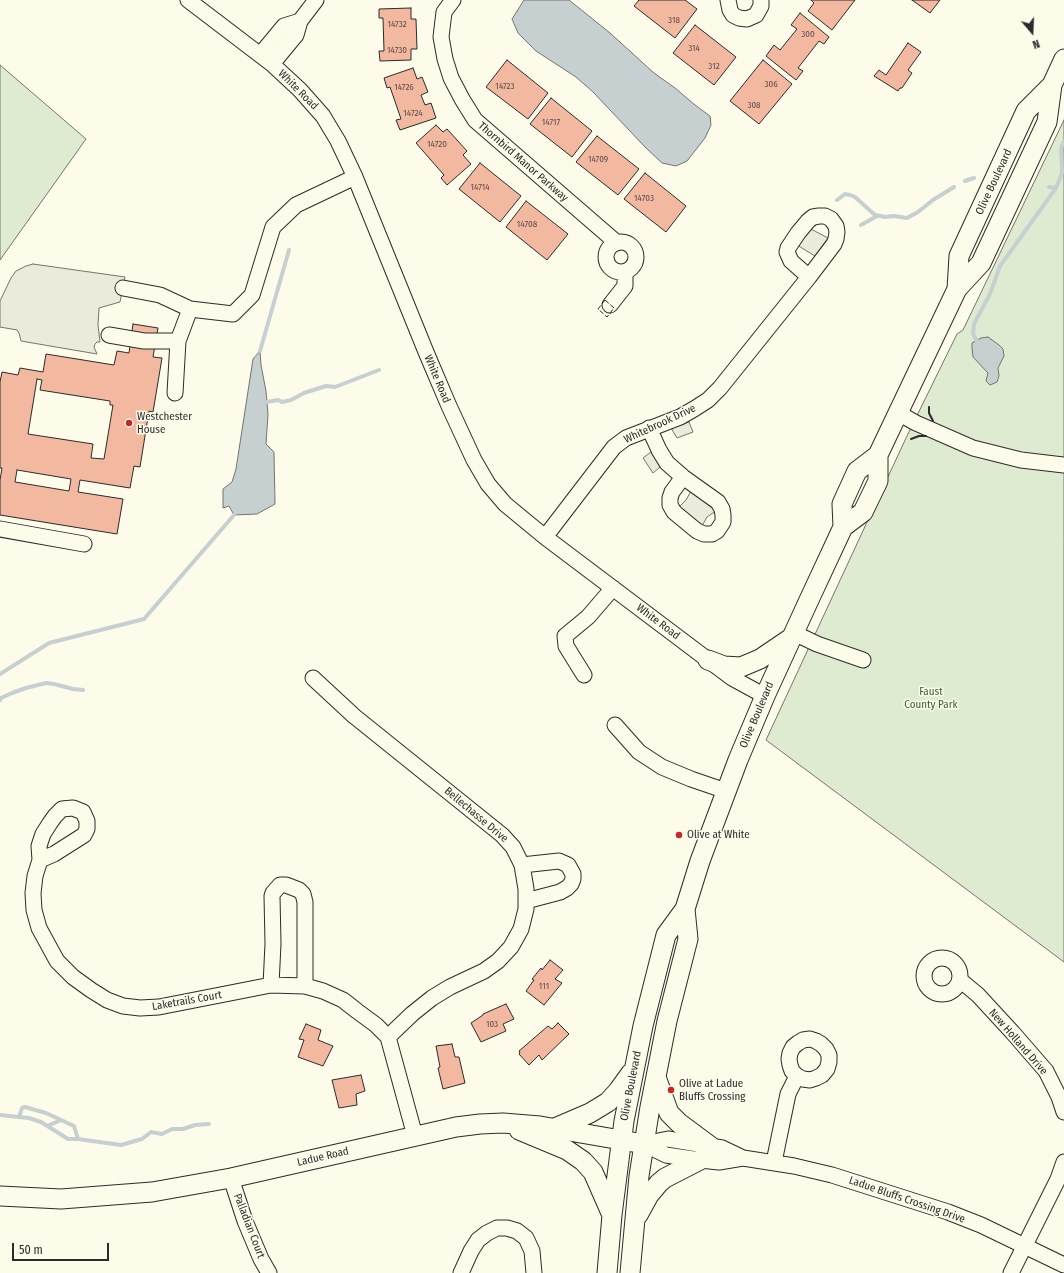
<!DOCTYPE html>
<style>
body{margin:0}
#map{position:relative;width:1064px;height:1273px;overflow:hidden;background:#fdfbea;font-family:"Fira Sans Condensed",sans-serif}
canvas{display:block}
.north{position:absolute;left:1012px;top:12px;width:40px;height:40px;-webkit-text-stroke:3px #fdfbea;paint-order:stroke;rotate:161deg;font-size:11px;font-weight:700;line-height:16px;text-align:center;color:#2b2b2b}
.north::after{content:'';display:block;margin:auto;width:14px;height:18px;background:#2b2b2b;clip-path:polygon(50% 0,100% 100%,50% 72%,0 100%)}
.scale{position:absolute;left:12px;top:1243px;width:97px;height:18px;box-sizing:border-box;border:2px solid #2b2b2b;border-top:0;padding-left:5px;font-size:12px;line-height:14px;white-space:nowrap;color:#2b2b2b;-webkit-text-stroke:3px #fdfbea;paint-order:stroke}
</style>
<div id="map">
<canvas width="1064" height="1273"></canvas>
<div class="north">N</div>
<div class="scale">50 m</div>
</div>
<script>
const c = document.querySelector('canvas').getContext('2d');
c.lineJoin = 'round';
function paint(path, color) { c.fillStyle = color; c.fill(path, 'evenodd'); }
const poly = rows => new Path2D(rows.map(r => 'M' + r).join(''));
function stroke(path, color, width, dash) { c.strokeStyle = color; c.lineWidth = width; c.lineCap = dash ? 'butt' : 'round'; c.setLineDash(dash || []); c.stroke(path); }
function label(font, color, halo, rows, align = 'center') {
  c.font = font + ' "Fira Sans Condensed",sans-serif'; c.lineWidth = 3; c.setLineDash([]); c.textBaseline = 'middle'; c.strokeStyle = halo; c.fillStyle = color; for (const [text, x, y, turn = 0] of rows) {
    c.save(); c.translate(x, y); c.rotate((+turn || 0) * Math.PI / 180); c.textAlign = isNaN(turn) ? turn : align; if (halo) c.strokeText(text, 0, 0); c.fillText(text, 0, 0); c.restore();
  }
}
const green = poly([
 [0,65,86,139,0,260,0,65],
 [1064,120,1064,962,766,740,906,438,957,334,963,330,1064,120]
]);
paint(green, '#deebd1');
stroke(green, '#74746e', 1);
const parking = poly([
 [809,228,828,238,815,256,797,245,809,228],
 [33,264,125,277,120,302,99,308,98,325,100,342,97,342,95,344,94,347,97,354,21,341,19,333,17,330,0,327,0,301,11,278,16,271,26,266,33,264],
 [689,422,693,432,677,438,671,428,689,422],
 [651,452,660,467,653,473,643,458,651,452],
 [691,491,716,511,707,517,702,526,678,508,686,500,691,491]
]);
paint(parking, '#eceadb');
stroke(parking, '#74746e', 1);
const water = poly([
 [524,0,569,0,610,33,654,73,675,88,695,105,710,116,711,125,705,138,687,161,676,166,662,163,645,147,593,92,576,77,536,51,518,33,512,19,524,0],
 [988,337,999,345,1003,349,1004,356,998,368,999,376,997,382,990,385,986,381,988,373,973,357,972,348,972,343,981,338,988,337],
 [260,351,261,365,266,391,268,414,266,444,274,452,275,504,257,514,234,515,229,506,223,508,223,489,232,482,236,469,253,359,260,351]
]);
paint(water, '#c7d0d0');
stroke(water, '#74746e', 1);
stroke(poly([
 [965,181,974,178],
 [1049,187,1056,188],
 [837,200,845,194,850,195,855,197,875,215,885,217,894,216,907,218,918,212,933,200,954,187],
 [861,225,877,216],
 [977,341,973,334,974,324,990,294,1000,266,1056,188,1062,173,1061,148,1064,141],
 [260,351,289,250],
 [267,402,278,400,282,402,291,400,304,393,326,386,335,387,379,370],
 [0,674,49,643,144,619,234,515],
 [0,700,1,698,12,693,26,688,46,683,54,684,73,689,83,690],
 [0,1115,19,1117,22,1108,25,1107,46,1113,74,1126,78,1139,121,1145,142,1139,151,1132,162,1134,172,1129,183,1129,195,1125,209,1124],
 [19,1117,29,1118,41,1122,68,1139,78,1139],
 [47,1126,61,1120]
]), '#c7d0d0', 4);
const building = poly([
 [639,0,685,0,697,9,675,38,634,6,639,0],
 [811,0,855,0,832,30,808,11,814,3,811,0],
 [912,0,940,0,930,13,912,0],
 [411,8,411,19,416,19,417,49,411,49,411,60,380,61,379,51,384,51,383,18,379,18,379,9,411,8],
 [800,13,829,37,824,44,819,41,798,68,803,71,796,80,766,56,774,45,780,50,797,29,791,25,800,13],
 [695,25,736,57,714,85,673,53,695,25],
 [908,43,921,52,908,70,912,73,902,88,900,88,898,91,874,76,879,70,886,75,908,43],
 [507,60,548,93,528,119,486,87,507,60],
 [763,60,792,84,759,124,730,101,763,60],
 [413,68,417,79,422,77,428,92,421,95,425,105,431,103,436,118,400,130,396,120,401,119,390,87,387,88,384,78,413,68],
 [551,98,592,131,572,157,530,124,551,98],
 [436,125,443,132,447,129,467,151,463,155,471,164,447,185,441,178,444,175,416,143,436,125],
 [597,136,639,169,618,195,576,162,597,136],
 [480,163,521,196,500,222,459,189,480,163],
 [645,173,686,206,666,232,624,199,645,173],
 [526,201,568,234,547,260,506,227,526,201],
 [133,324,158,328,153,357,162,358,153,412,149,411,140,467,134,466,130,488,80,480,78,492,123,499,117,534,0,515,0,480,2,468,0,468,0,382,2,372,18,375,20,368,43,372,46,354,114,365,117,351,129,353,133,324],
 [37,379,42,380,40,390,110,401,110,405,113,405,104,459,91,458,93,444,28,434,37,379],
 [17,470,71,479,69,491,15,482,17,470],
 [550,960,563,970,555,979,562,983,544,1005,526,991,534,980,532,979,541,968,542,970,550,960],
 [506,1004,514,1019,503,1024,506,1031,481,1042,471,1023,483,1015,483,1014,506,1004],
 [558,1023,569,1034,542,1060,539,1055,529,1065,519,1054,520,1053,519,1051,548,1026,552,1029,558,1023],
 [306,1024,321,1030,318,1040,333,1046,323,1066,298,1057,304,1040,299,1039,306,1024],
 [452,1044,455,1057,459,1057,465,1083,443,1089,438,1068,440,1067,436,1046,452,1044],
 [361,1075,365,1091,356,1094,357,1105,339,1108,332,1080,361,1075]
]);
paint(building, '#f2b8a0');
stroke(building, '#2b2b2b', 1);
const minor = poly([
 [188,0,272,64,300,90,323,116,338,141,355,177,426,352,449,406,474,460,488,484,505,504,545,537,732,678,765,696],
 [453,0,444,12,441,37,445,59,451,78,462,99,475,120,617,243],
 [728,0,730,10,733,15,739,18,747,19,756,15,761,6,761,0],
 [260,55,284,26,300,21],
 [272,64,296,35,300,21,316,0],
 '606 257a15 15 0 1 1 30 0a15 15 0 1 1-30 0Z',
 [123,288,160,295,190,309,233,314,252,295,273,227,296,205,355,177],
 [610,305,625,286,625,272],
 [109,335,144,341,178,341],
 [175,393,178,341,190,309],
 [898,413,916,423,973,448,1021,460,1064,465],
 [649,428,659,450,667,463,683,477,718,502,722,509,723,515,723,522,717,531,712,534,704,534,697,531,674,512,670,505,670,498,672,492,683,477],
 [0,529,84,544],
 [545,537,614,447,626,438,680,417,694,409,708,400,720,388,809,277,834,244,836,239,837,232,836,226,831,219,825,216,819,216,813,217,808,221,798,233,788,248,787,252,791,261,809,277],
 [794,633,817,644,863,660],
 [584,675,566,646,565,636,588,617,613,588],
 [313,678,354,716,502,835,513,847,522,865,526,889,526,909,521,929,511,947,498,961,484,971,450,987,432,998,412,1014,388,1037],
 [615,725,639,752,662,767,691,779,726,791],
 [40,860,54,854,84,835,87,829,87,821,83,812,73,808,62,809,55,816,50,823,43,834,39,846,40,860,35,876,33,893,34,910,39,928,57,961,73,977,91,990,107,1000,123,1006,140,1008,159,1007,271,985,305,986,323,991,343,1000,357,1011,376,1025,388,1037,415,1136],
 [522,865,559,861,568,865,573,874,573,879,571,884,567,888,560,892,526,901],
 '924 976a18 18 0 1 1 36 0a18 18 0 1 1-36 0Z',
 [960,980,978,995,1013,1033,1046,1071,1059,1097,1064,1112],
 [271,985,273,944,272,896,273,893,280,885,286,885,299,890,303,894,305,902,305,986],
 [743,1158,719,1162,700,1160,666,1155,644,1144,668,1139,722,1148,743,1158,794,1166,832,1175,948,1212,981,1225,1064,1265],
 [774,1162,788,1094,797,1076,792,1071,790,1065,789,1059,790,1053,793,1047,798,1043,803,1040,810,1039,816,1041,821,1044,826,1049,829,1055,829,1062,827,1069,822,1075,816,1078,810,1080,803,1079,797,1076],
 [231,1178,245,1221,261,1259,269,1273],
 [461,1273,471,1251,478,1240,487,1233,497,1228,507,1228,517,1231,526,1238,532,1251,534,1273],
 [1011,1273,1058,1179,1064,1162]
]);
const major = poly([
 [957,289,959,256,1026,111,1052,85],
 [843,527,842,504,857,471,878,455],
 [708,660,724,666,741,667,760,659,791,638],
 [656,1077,669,1113,679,1123,710,1146],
 [555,1128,590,1113,608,1102,618,1091,631,1073],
 [519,1130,567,1150,583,1161,593,1172,611,1213],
 [0,1196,61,1199,152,1192,231,1178,456,1127,480,1124,503,1123,540,1126,644,1144],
 [638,1215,649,1195,659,1183,665,1178,700,1160],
 [607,1273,612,1215,624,1121,643,1026,666,935,685,909,700,861,738,760,765,696,809,600,843,527,863,512,878,481,878,455,957,289,981,263,1047,122,1052,85,1064,59],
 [630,1273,639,1176,650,1107,667,1021,688,939,685,909]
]);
stroke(minor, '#2b2b2b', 17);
stroke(major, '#2b2b2b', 21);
stroke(minor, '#fdfbea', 15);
stroke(major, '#fdfbea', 19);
stroke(poly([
 [605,300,614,308,607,317,598,309,605,300]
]), '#2b2b2b', 1, [5, 2]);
stroke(poly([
 [929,407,929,413,933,421],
 [911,439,919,436,926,436]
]), '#2b2b2b', 2);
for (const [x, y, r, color] of [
 [129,423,4,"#c62828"],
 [679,835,4,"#c62828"],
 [671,1090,4,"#c62828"]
]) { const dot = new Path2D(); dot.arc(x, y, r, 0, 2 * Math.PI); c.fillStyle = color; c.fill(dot); stroke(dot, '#fdfbea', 1.5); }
label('9px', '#5d4e48', null, [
 ["318",674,20],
 ["14732",397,24],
 ["300",808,34],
 ["314",694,48],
 ["14730",397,50],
 ["312",714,66],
 ["306",771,84],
 ["14723",505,86],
 ["14726",404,87],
 ["308",754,105],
 ["14724",413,113],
 ["14717",551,122],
 ["14720",437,144],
 ["14709",598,159],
 ["14714",480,187],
 ["14703",644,198],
 ["14708",527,224],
 ["111",544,986],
 ["103",492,1024]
]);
label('11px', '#2b2b2b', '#fdfbea', [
 ["White Road",298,90,45],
 ["Thornbird Manor Parkway",523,162,41],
 ["Olive Boulevard",994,182,-65],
 ["White Road",437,379,67],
 ["Whitebrook Drive",660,424,-25],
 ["White Road",658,622,37],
 ["Olive Boulevard",757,715,-67],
 ["Bellechasse Drive",476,815,40],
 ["Laketrails Court",187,1001,-10],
 ["New Holland Drive",1018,1042,49],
 ["Olive Boulevard",631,1086,-79],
 ["Ladue Road",323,1157,-13],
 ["Ladue Bluffs Crossing Drive",907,1200,19],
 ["Palladian Court",249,1226,69]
]);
label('11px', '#2b2b2b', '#fdfbea', [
 ["Westchester",137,417],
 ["House",137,430],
 ["Olive at White",687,835],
 ["Olive at Ladue",679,1084],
 ["Bluffs Crossing",679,1097]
], 'left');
label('11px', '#34623c', '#fdfbea', [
 ["Faust",931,692],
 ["County Park",931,705]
]);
</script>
